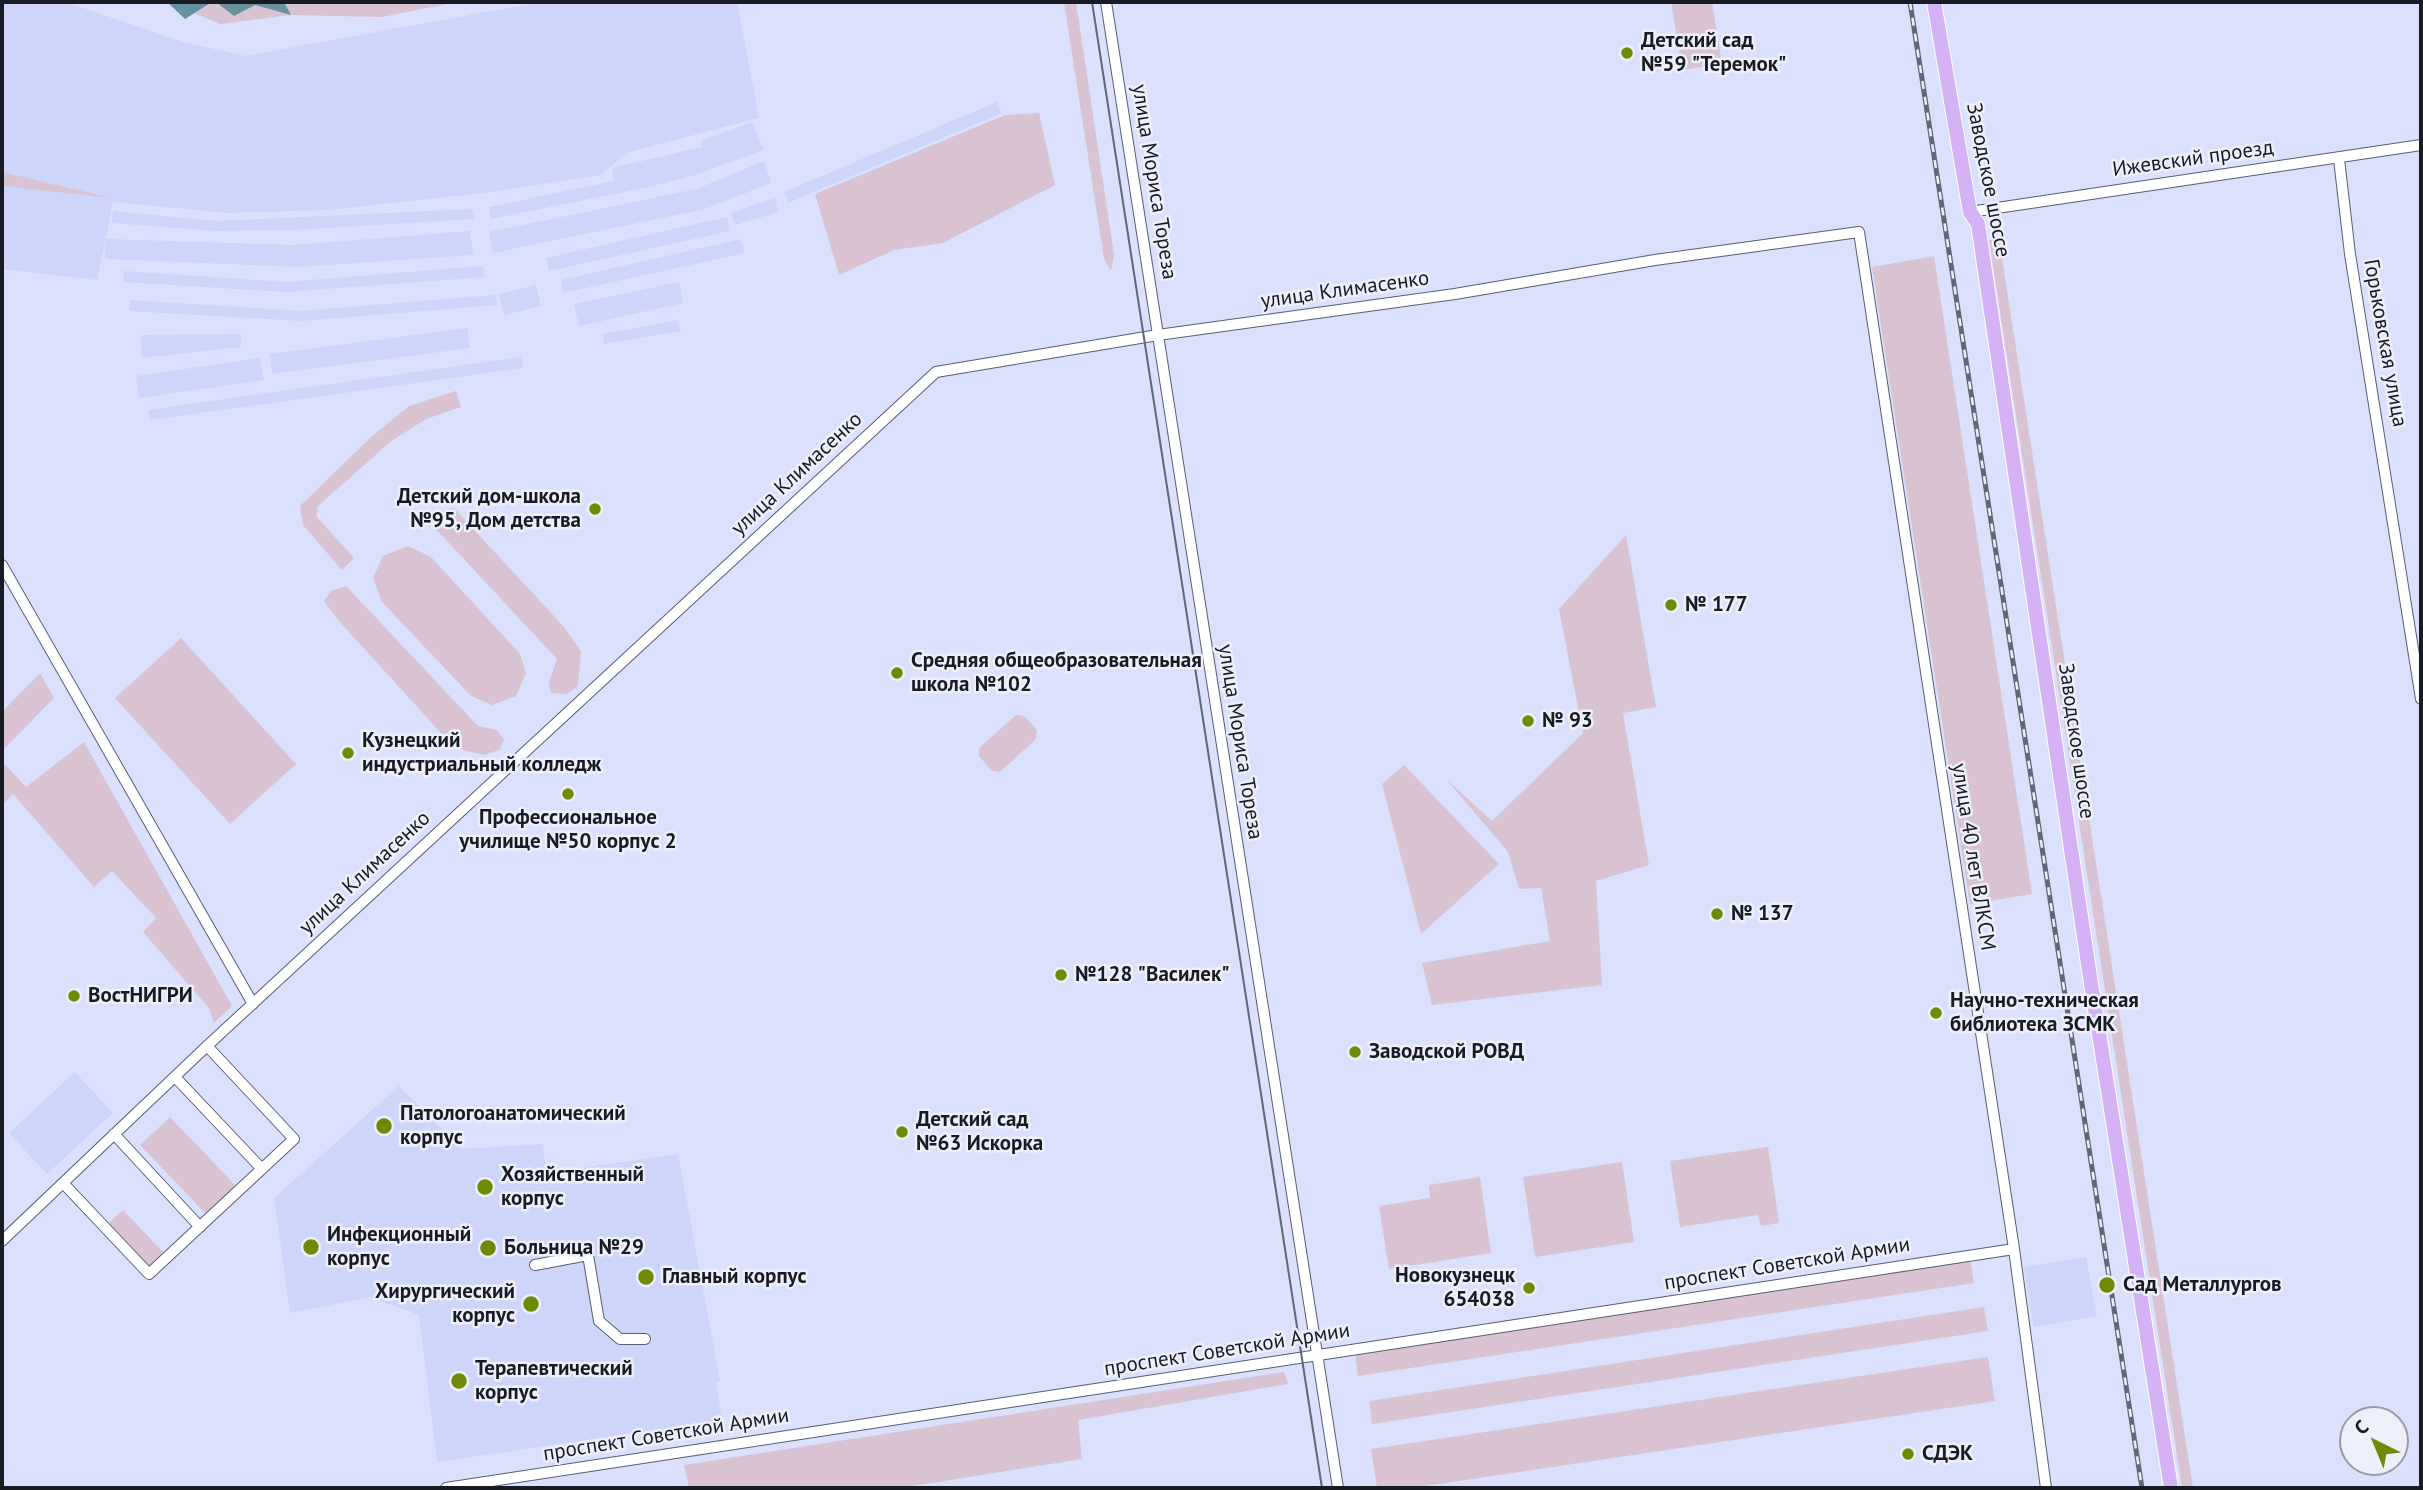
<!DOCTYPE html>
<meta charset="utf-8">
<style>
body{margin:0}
#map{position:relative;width:2423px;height:1490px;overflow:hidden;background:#dbe1fd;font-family:"PT Sans",sans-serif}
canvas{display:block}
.frame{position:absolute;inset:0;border:4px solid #181a24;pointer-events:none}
.north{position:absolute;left:2339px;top:1406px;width:70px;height:70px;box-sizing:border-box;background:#edeffb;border:2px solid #989aa5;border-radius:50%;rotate:317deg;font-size:19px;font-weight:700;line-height:28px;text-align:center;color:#181a24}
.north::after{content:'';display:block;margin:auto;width:24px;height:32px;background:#6f8b05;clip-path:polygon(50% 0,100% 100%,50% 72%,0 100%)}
</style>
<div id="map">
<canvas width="2423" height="1490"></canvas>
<div class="frame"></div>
<div class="north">С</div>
</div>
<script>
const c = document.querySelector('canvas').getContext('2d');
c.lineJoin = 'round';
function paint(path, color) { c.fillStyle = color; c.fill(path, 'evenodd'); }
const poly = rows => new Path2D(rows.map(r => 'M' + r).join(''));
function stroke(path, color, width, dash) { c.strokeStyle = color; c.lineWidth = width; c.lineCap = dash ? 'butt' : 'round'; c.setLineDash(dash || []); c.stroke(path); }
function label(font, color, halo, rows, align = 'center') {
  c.font = font + ' "PT Sans",sans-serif'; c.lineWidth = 5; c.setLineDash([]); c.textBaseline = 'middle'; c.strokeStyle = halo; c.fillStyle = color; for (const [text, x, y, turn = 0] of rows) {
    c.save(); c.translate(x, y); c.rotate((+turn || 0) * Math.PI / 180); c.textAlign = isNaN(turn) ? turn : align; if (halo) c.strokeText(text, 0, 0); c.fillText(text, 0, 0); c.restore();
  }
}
paint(poly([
 [2,2,66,2,183,42,245,56,541,2,737,2,759,118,629,152,600,175,492,192,328,210,228,213,113,202,106,239,294,245,470,231,473,255,298,267,105,259,105,242,97,280,2,269],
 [997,102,1002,113,788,203,784,192],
 [752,122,764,150,695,175,653,186,491,219,489,207,614,181,612,168,702,147,701,141],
 [764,161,771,183,705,209,493,253,489,232,696,189],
 [775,198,778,212,735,225,731,213],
 [472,209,474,219,295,230,215,231,112,223,113,211,217,221],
 [727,217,730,231,549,271,546,258],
 [741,239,745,253,563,293,561,280],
 [483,266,485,277,286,292,123,282,124,271,286,282],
 [679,282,683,303,579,326,574,304],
 [536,285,541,306,504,315,499,294],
 [495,295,497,305,302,321,129,311,130,300,302,311],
 [678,320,681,331,604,344,603,334],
 [467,328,470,348,272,374,270,354],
 [241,334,241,347,142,358,141,335],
 [521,357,523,368,150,420,148,410],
 [260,358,264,380,139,398,136,376],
 [75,1072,113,1113,47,1174,9,1133],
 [399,1086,461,1149,543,1144,546,1173,678,1154,720,1381,716,1382,722,1420,437,1462,419,1315,370,1297,290,1313,274,1198],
 [2086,1257,2097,1316,2034,1327,2024,1267]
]), '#cdd5f8');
paint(poly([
 [169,2,458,2,382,17,291,15,220,24],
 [1064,2,1076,2,1114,255,1111,271,1104,259],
 [1671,2,1712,2,1722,64,1682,70],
 [1039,113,1055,185,943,243,894,250,839,275,815,194,1005,115],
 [2,172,112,198,2,186],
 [1999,239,2193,1488,2182,1488,1989,240],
 [1934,256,2032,894,1970,904,1872,267],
 [456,391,461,407,426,419,390,442,317,507,317,517,354,558,342,570,303,525,300,506,370,438,409,406],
 [454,508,564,627,581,651,578,686,567,694,551,693,549,682,557,659,434,527,436,516,444,510],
 [1626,535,1656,707,1623,713,1649,865,1596,881,1602,985,1432,1005,1422,963,1550,941,1541,888,1519,889,1508,852,1446,779,1492,821,1583,733,1559,609],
 [408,546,431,557,520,654,526,673,516,696,492,705,471,696,382,602,373,578,383,556],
 [346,586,478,726,497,730,504,740,499,750,484,755,463,750,441,733,338,620,324,601,331,591],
 [181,638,296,764,230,824,115,698],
 [40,673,54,698,2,751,2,712],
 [1016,715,1024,716,1037,730,1036,739,1000,772,992,771,979,756,979,748],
 [84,742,232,1006,214,1023,209,1008,143,932,156,918,112,871,94,887,13,794,2,805,2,761,26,787],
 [1404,765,1499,864,1421,934,1382,784],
 [170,1117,236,1186,205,1213,140,1145],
 [1768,1147,1779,1223,1761,1226,1758,1215,1680,1227,1670,1161],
 [1622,1162,1634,1242,1535,1257,1523,1177],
 [1480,1177,1491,1253,1389,1269,1379,1206,1430,1198,1429,1185],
 [123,1210,164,1253,147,1268,107,1225],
 [1970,1259,1974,1283,1358,1376,1355,1353],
 [1984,1307,1988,1331,1372,1424,1369,1401],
 [1988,1357,1995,1401,1412,1488,1377,1488,1371,1449],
 [1284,1372,1288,1384,1078,1420,1082,1459,900,1488,689,1488,684,1465]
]), '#d9c2d2');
paint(poly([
 [167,2,212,2,185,19],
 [216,2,284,2,291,15,255,5,234,16]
]), '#68939e');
const minor = poly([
 [1106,2,1338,1488],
 [2339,159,2350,254,2421,699],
 [1970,212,2421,145],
 [2,565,253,1004],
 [175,1077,262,1169],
 [114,1134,200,1227],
 [63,1183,149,1274,294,1139,207,1046],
 [2,1241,207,1046,936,372,1158,335,1455,294,1655,260,1859,232,2014,1249,2046,1488],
 [535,1265,588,1255,599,1321,620,1339,645,1339],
 [446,1488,2014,1249]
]);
const major = poly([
 [1934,2,1970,212,1978,224,2090,977,2171,1488]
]);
stroke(minor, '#595d76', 12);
stroke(major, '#fff', 16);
stroke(minor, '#fff', 10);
stroke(major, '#d5b1f6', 14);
stroke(poly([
 [1092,2,1322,1488]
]), '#626677', 2);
const rail = poly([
 [1910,2,2142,1488]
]);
stroke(rail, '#626677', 5);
stroke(rail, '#edeffb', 2.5, [8]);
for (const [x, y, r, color] of [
 [1627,53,7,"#6f8b05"],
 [595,509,7,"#6f8b05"],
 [1671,605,7,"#6f8b05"],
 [897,673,7,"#6f8b05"],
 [1528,721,7,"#6f8b05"],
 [348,753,7,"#6f8b05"],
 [568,794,7,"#6f8b05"],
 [1717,914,7,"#6f8b05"],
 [1061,975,7,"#6f8b05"],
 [74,996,7,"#6f8b05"],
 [1936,1013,7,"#6f8b05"],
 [1355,1052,7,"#6f8b05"],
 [384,1126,9,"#6f8b05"],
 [902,1132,7,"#6f8b05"],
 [485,1187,9,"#6f8b05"],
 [311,1247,9,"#6f8b05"],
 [488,1248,9,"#6f8b05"],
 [646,1277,9,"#6f8b05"],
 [2107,1285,9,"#6f8b05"],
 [1529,1288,7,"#6f8b05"],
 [531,1304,9,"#6f8b05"],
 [459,1381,9,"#6f8b05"],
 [1908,1454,7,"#6f8b05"]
]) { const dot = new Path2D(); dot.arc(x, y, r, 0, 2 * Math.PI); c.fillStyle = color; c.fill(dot); stroke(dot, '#edeffb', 2.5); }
label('bold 21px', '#181a24', '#edeffb', [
 ["Детский сад",1641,41],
 ["№59 \"Теремок\"",1641,65],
 ["Детский дом-школа",581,497,"right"],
 ["№95, Дом детства",581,521,"right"],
 ["№ 177",1685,605],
 ["Средняя общеобразовательная",911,661],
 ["школа №102",911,685],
 ["№ 93",1542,721],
 ["Кузнецкий",362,741],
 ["индустриальный колледж",362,765],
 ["Профессиональное",568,818,"center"],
 ["училище №50 корпус 2",568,842,"center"],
 ["№ 137",1731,914],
 ["№128 \"Василек\"",1075,975],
 ["ВостНИГРИ",88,996],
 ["Научно-техническая",1950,1001],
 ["библиотека ЗСМК",1950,1025],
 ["Заводской РОВД",1369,1052],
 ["Патологоанатомический",400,1114],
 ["корпус",400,1138],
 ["Детский сад",916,1120],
 ["№63 Искорка",916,1144],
 ["Хозяйственный",501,1175],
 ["корпус",501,1199],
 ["Инфекционный",327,1235],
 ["корпус",327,1259],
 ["Больница №29",504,1248],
 ["Новокузнецк",1515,1276,"right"],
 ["654038",1515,1300,"right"],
 ["Главный корпус",662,1277],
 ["Сад Металлургов",2123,1285],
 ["Хирургический",515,1292,"right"],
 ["корпус",515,1316,"right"],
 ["Терапевтический",475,1369],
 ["корпус",475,1393],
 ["СДЭК",1922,1454]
], 'left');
label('21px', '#181a24', '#edeffb', [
 ["Ижевский проезд",2193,159,-8],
 ["Заводское шоссе",1988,180,79],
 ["улица Мориса Тореза",1154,182,81],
 ["улица Климасенко",1345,290,-8],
 ["Горьковская улица",2385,343,80],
 ["улица Климасенко",797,474,-43],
 ["Заводское шоссе",2076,741,82],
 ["улица Мориса Тореза",1240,742,81],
 ["улица 40 лет ВЛКСМ",1973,857,81],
 ["улица Климасенко",365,873,-43],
 ["проспект Советской Армии",1787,1264,-9],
 ["проспект Советской Армии",1227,1350,-9],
 ["проспект Советской Армии",666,1435,-9]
]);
</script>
